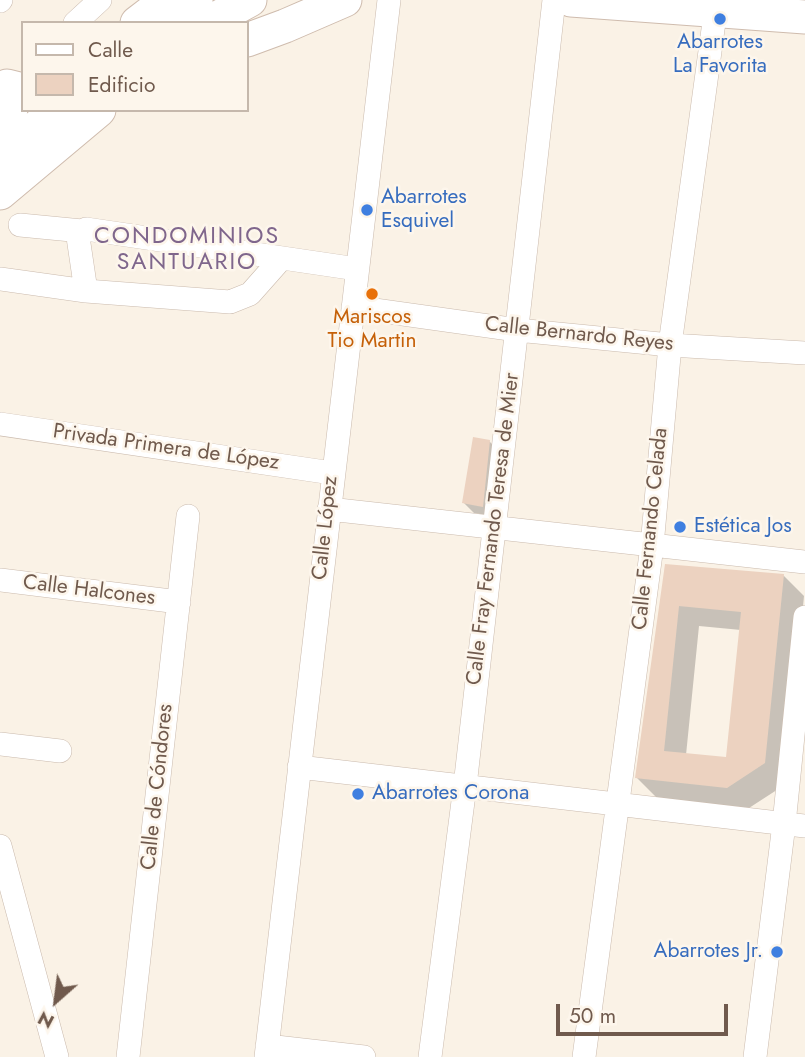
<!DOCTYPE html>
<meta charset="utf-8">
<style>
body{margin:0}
#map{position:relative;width:805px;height:1057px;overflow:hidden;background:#faf2e6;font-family:Jost,sans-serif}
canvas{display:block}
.legend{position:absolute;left:21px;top:21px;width:228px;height:91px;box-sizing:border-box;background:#fdf6ec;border:2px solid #c5b8ac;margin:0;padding:9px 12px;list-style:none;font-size:21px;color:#705a4d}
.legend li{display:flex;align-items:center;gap:14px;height:35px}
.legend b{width:35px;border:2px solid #c5b8ac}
.north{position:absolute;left:21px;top:966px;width:70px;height:70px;-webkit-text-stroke:5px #fdf6ec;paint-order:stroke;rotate:208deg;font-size:19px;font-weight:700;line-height:28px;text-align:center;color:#705a4d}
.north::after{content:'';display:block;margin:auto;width:24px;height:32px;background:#705a4d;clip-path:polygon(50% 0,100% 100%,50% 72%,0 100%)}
.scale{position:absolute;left:556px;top:1004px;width:172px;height:32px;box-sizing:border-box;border:4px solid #705a4d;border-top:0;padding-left:9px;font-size:21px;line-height:24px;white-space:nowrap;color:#705a4d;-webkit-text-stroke:5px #fdf6ec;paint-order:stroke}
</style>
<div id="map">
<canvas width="805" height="1057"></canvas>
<ul class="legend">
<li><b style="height:9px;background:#fff"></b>Calle</li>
<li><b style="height:19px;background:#ecd2c0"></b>Edificio</li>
</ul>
<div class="north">N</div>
<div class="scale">50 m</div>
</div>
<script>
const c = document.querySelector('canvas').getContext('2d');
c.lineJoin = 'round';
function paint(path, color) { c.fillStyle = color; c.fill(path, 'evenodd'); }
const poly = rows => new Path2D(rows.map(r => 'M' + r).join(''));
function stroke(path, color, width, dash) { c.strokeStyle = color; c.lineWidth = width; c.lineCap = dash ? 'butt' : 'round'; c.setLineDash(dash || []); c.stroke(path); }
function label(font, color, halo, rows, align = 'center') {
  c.font = font + ' Jost,sans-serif'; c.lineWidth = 5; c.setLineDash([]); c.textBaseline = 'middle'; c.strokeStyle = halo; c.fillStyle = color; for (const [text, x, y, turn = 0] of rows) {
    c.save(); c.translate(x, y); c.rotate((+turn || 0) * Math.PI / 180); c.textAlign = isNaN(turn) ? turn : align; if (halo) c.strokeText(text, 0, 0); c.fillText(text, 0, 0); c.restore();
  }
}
paint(poly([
 [489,441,500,452,493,516,474,513,463,502],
 [666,566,783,575,804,596,786,784,749,808,658,799,637,778],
 [699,626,741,630,727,759,686,755]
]), '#0003');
paint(poly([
 [473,437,490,440,483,507,462,503],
 [665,564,784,574,765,763,727,788,635,778],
 [679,606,741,612,726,757,664,751]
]), '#ecd2c0');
const street = poly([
 [0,1,1,0],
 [75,23,100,0],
 [20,225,82,231],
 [0,279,86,291,230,302,250,294,281,259],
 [86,291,78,237,82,231,86,229,357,269],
 [353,307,517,330,670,345,805,353],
 [0,424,332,473],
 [329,509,805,562],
 [0,580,179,602],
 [0,744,60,751],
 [299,767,805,826],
 [0,846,57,1057],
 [267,1046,364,1057],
 [128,1057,188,516],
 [266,1057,389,0],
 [430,1057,465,786,554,0],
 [584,1057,652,546,670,345,717,0],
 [755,1057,784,824,805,617]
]);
const secondary = poly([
 [571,0,805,17],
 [137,23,167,0],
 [168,23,196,0],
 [208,23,250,0],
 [247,40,285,26,345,0],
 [0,130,11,109,7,86,23,90],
 [0,156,58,110],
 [0,193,99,110]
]);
stroke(street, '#cabaad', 24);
stroke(secondary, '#cfbcae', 35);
stroke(street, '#fff', 23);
stroke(secondary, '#fff', 33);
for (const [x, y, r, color] of [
 [720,19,7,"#3f7fe0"],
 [367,210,7,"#3f7fe0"],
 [372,294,7,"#e8710a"],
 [680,527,7,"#3f7fe0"],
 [358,794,7,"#3f7fe0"],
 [777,952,7,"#3f7fe0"]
]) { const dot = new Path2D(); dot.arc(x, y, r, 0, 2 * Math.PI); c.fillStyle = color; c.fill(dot); stroke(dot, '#fdf6ec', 2.5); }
label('21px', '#366cbe', '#fdf6ec', [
 ["Abarrotes",720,43,"center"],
 ["La Favorita",720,67,"center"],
 ["Abarrotes",381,198],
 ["Esquivel",381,222],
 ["Estética Jos",694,527],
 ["Abarrotes Corona",372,794],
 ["Abarrotes Jr.",763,952,"right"]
], 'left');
label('21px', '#c56008', '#fdf6ec', [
 ["Mariscos",372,318],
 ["Tio Martin",372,342]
]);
label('21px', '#705a4d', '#fdf6ec', [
 ["Calle Bernardo Reyes",579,335,6],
 ["Privada Primera de López",166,448,8],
 ["Calle López",326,528,-84],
 ["Calle Fray Fernando Teresa de Mier",494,529,-83],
 ["Calle Fernando Celada",651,529,-84],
 ["Calle Halcones",89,591,7],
 ["Calle de Cóndores",158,787,-84]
]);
c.letterSpacing = '2px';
label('23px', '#7f668c', '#fdf6ec', [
 ["CONDOMINIOS",187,237],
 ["SANTUARIO",187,263]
]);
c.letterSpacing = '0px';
</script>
